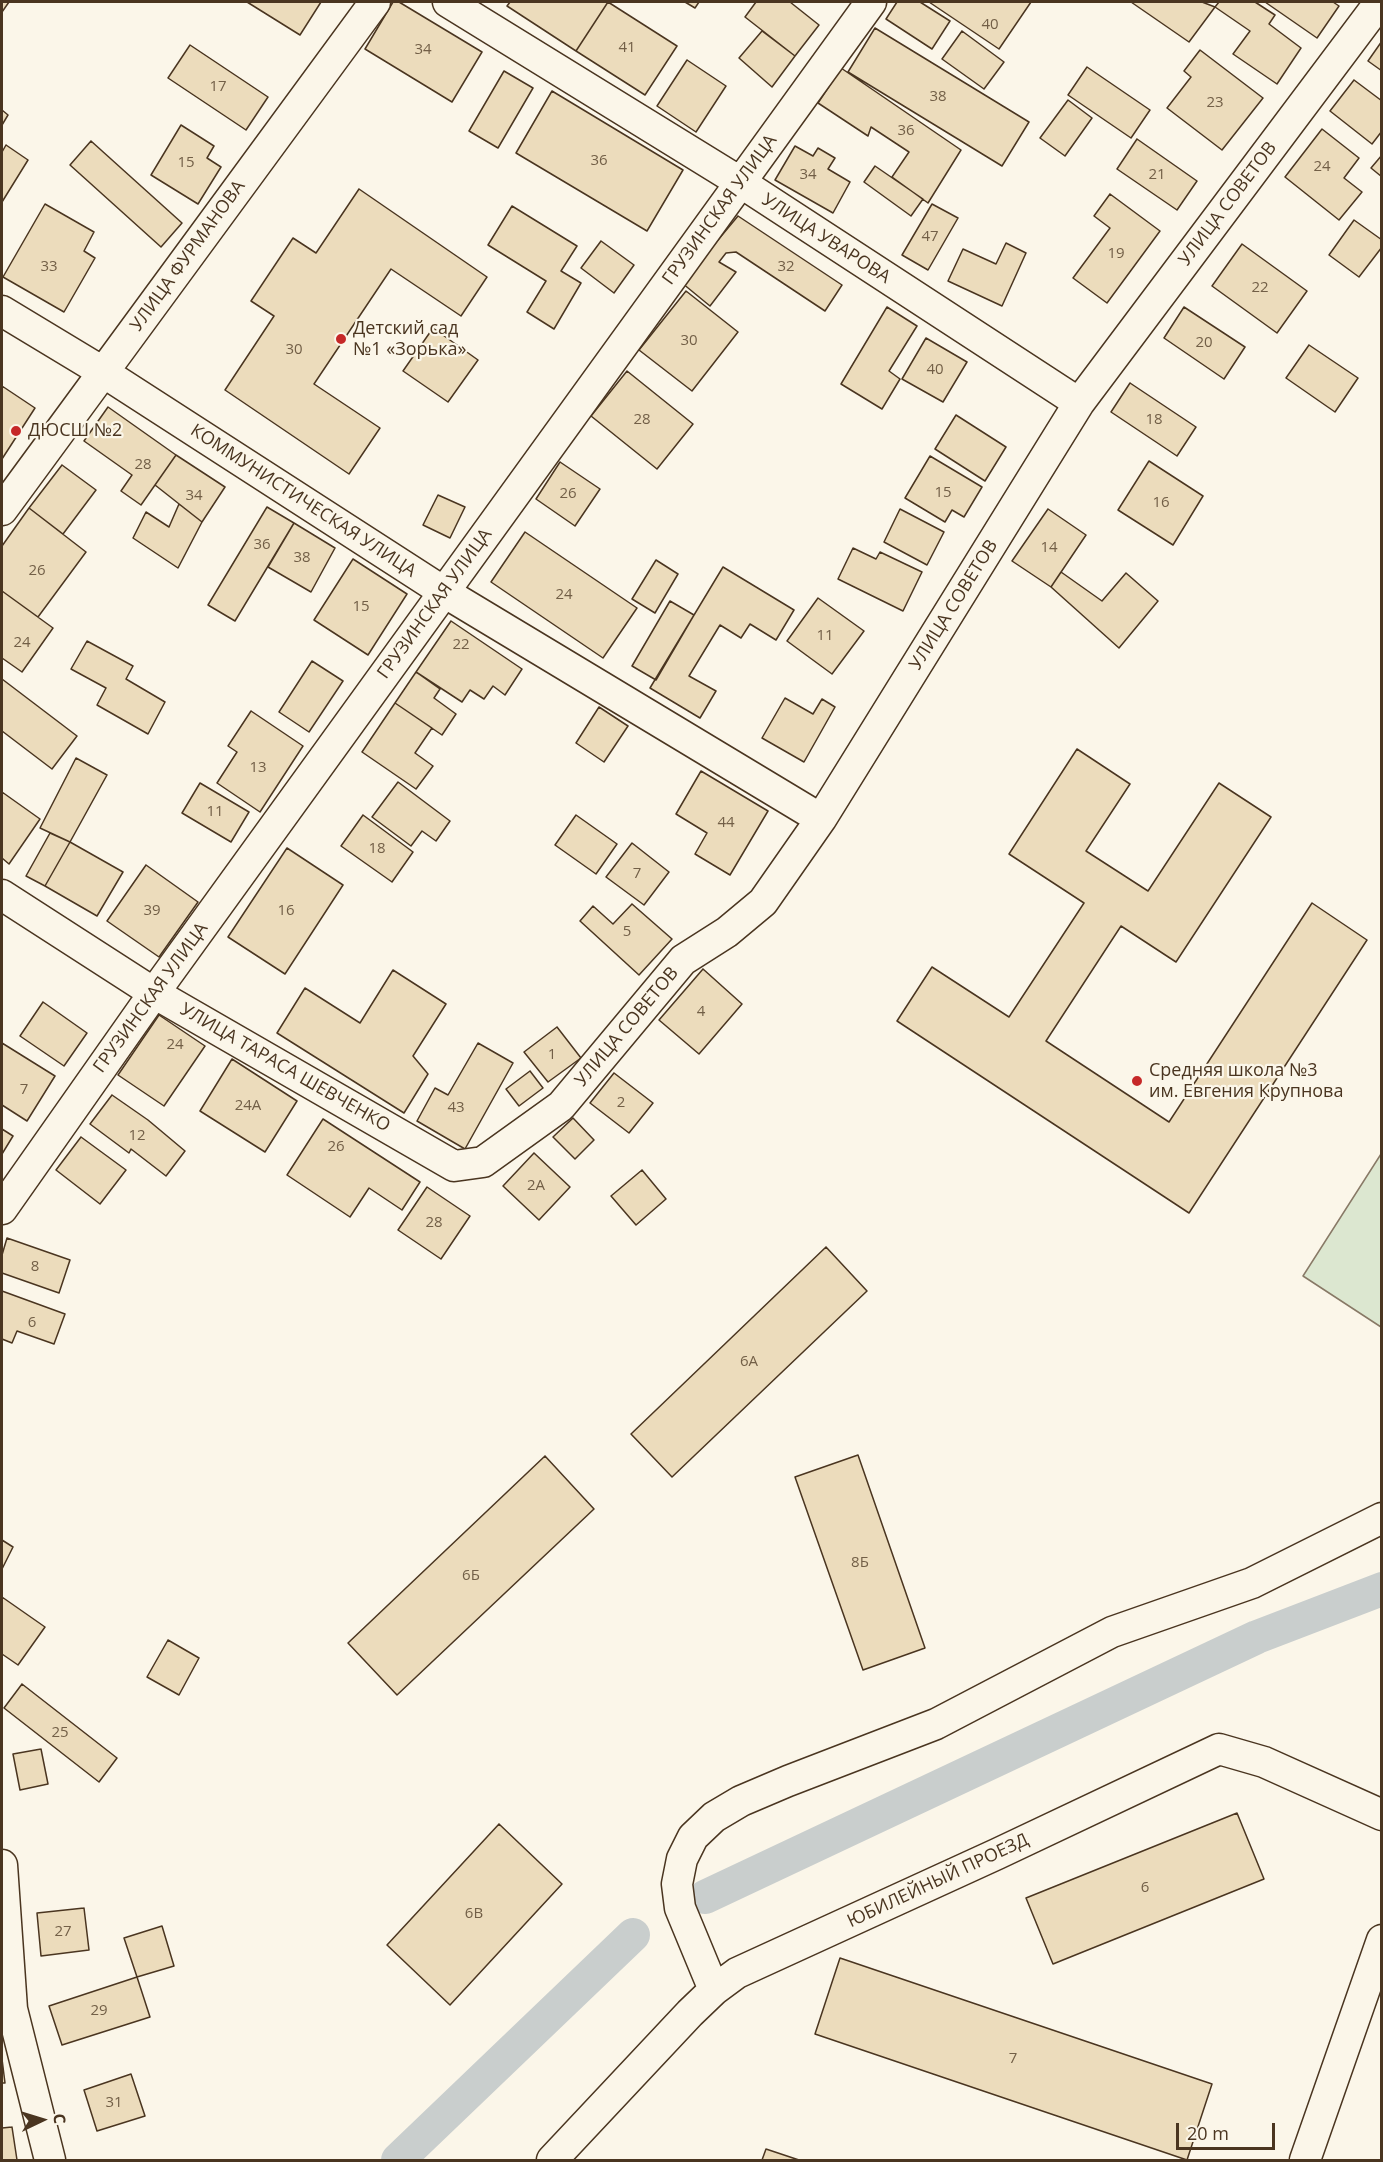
<!DOCTYPE html>
<meta charset="utf-8">
<style>
body{margin:0}
#map{position:relative;width:1383px;height:2162px;overflow:hidden;background:#fbf6e9;font-family:"Open Sans",sans-serif}
canvas{display:block}
.frame{position:absolute;inset:0;border:3px solid #4a3520;pointer-events:none}
.north{position:absolute;left:12px;top:2090px;width:60px;height:60px;-webkit-text-stroke:4px #fbf6e9;paint-order:stroke;rotate:86deg;font-size:16px;font-weight:700;line-height:24px;text-align:center;color:#4a3520}
.north::after{content:'';display:block;margin:auto;width:21px;height:27px;background:#4a3520;clip-path:polygon(50% 0,100% 100%,50% 72%,0 100%)}
.scale{position:absolute;left:1176px;top:2123px;width:99px;height:27px;box-sizing:border-box;border:3px solid #4a3520;border-top:0;padding-left:8px;font-size:18px;line-height:21px;white-space:nowrap;color:#4a3520;-webkit-text-stroke:4px #fbf6e9;paint-order:stroke}
</style>
<div id="map">
<canvas width="1383" height="2162"></canvas>
<div class="frame"></div>
<div class="north">С</div>
<div class="scale">20 m</div>
</div>
<script>
const c = document.querySelector('canvas').getContext('2d');
c.lineJoin = 'round';
function paint(path, color) { c.fillStyle = color; c.fill(path, 'evenodd'); }
const poly = rows => new Path2D(rows.map(r => 'M' + r).join(''));
function stroke(path, color, width, dash) { c.strokeStyle = color; c.lineWidth = width; c.lineCap = dash ? 'butt' : 'round'; c.setLineDash(dash || []); c.stroke(path); }
function label(font, color, halo, rows, align = 'center') {
  c.font = font + ' "Open Sans",sans-serif'; c.lineWidth = 4.5; c.setLineDash([]); c.textBaseline = 'middle'; c.strokeStyle = halo; c.fillStyle = color; for (const [text, x, y, turn = 0] of rows) {
    c.save(); c.translate(x, y); c.rotate((+turn || 0) * Math.PI / 180); c.textAlign = isNaN(turn) ? turn : align; if (halo) c.strokeText(text, 0, 0); c.fillText(text, 0, 0); c.restore();
  }
}
const green = poly([
 [1381,1154,1381,1327,1303,1276,1381,1154]
]);
paint(green, '#dce7d0');
stroke(green, '#887966', 1.5);
stroke(poly([
 [705,1897,1257,1637,1382,1589],
 [398,2160,633,1935]
]), '#c9cecd', 34);
const building = poly([
 [2,2,9,2,2,12,2,2],
 [247,2,321,2,300,35,247,2],
 [393,2,399,2,482,52,452,102,365,49,393,2],
 [510,2,608,2,576,51,507,6,510,2],
 [608,2,677,46,645,95,576,51,608,2],
 [685,2,699,2,695,8,685,2],
 [756,2,790,2,819,25,795,56,745,17,756,2],
 [897,2,920,2,950,21,932,49,886,19,897,2],
 [929,2,1031,2,999,49,929,2],
 [1131,2,1202,2,1215,7,1189,42,1131,2],
 [1219,2,1255,2,1275,15,1269,24,1301,48,1277,84,1233,54,1250,31,1215,7,1219,2],
 [1265,2,1333,2,1339,6,1317,38,1265,2],
 [875,28,1029,122,1002,166,848,72,875,28],
 [762,31,795,56,772,87,739,58,762,31],
 [962,31,1004,62,984,89,942,59,962,31],
 [1382,41,1382,71,1368,61,1382,41],
 [190,45,268,97,246,130,168,78,190,45],
 [1200,50,1263,98,1222,150,1167,108,1191,77,1184,71,1200,50],
 [687,60,726,86,696,132,657,106,687,60],
 [1087,67,1150,110,1131,138,1068,95,1087,67],
 [841,68,961,150,928,203,892,177,909,152,871,127,868,136,818,103,841,68],
 [504,71,533,88,498,148,469,131,504,71],
 [1354,80,1382,101,1382,131,1372,144,1330,111,1354,80],
 [552,91,683,170,647,231,516,153,552,91],
 [1068,100,1092,118,1065,156,1040,138,1068,100],
 [2,110,8,115,2,125,2,110],
 [181,125,214,146,207,158,221,167,198,204,151,175,181,125],
 [1322,129,1359,158,1344,178,1362,192,1339,220,1285,177,1322,129],
 [1137,139,1197,181,1177,210,1117,169,1137,139],
 [91,141,182,223,161,247,70,165,91,141],
 [6,145,28,160,2,202,2,152,6,145],
 [795,146,813,156,818,148,835,158,828,169,850,182,833,213,775,180,795,146],
 [1382,155,1382,177,1371,168,1382,155],
 [875,166,923,199,911,216,864,182,875,166],
 [359,189,487,277,461,316,391,269,314,384,380,428,349,474,225,390,274,316,251,301,293,238,316,253,359,189],
 [1110,194,1160,231,1107,303,1073,278,1110,228,1094,216,1110,194],
 [45,204,94,232,84,251,95,258,64,312,3,277,45,204],
 [932,204,958,218,928,270,902,255,932,204],
 [512,206,577,246,561,271,581,283,554,329,527,312,546,281,488,245,512,206],
 [738,216,842,285,825,311,736,252,726,253,719,262,736,272,710,306,682,283,738,216],
 [1354,220,1382,240,1382,247,1359,277,1329,255,1354,220],
 [601,241,634,265,614,293,581,268,601,241],
 [1006,243,1026,253,1002,306,948,281,963,249,996,264,1006,243],
 [1242,244,1307,291,1277,333,1212,286,1242,244],
 [686,291,738,332,692,391,639,350,686,291],
 [887,307,917,326,889,371,900,379,882,409,841,384,887,307],
 [1184,307,1245,347,1224,379,1164,338,1184,307],
 [433,328,478,360,448,402,403,371,433,328],
 [926,338,967,362,943,402,902,379,926,338],
 [1309,345,1358,378,1335,412,1286,378,1309,345],
 [627,371,693,424,657,469,591,416,627,371],
 [1130,383,1196,427,1177,456,1111,412,1130,383],
 [2,386,35,408,2,459,2,386],
 [108,407,176,455,141,505,121,491,132,475,84,441,108,407],
 [956,415,1006,447,985,481,935,449,956,415],
 [176,455,225,487,202,522,155,485,176,455],
 [930,456,982,487,964,517,952,510,945,522,905,498,930,456],
 [1149,461,1203,496,1173,545,1118,510,1149,461],
 [560,462,600,489,575,526,536,499,560,462],
 [62,465,96,490,63,534,29,508,62,465],
 [438,495,465,507,450,538,423,525,438,495],
 [179,504,202,522,178,568,133,538,146,512,169,527,179,504],
 [267,507,294,523,235,621,208,605,267,507],
 [29,508,86,552,38,617,2,591,2,546,29,508],
 [900,509,944,532,927,565,884,542,900,509],
 [1048,509,1086,535,1051,587,1012,561,1048,509],
 [294,523,335,548,311,592,268,567,294,523],
 [525,532,637,608,603,658,491,582,525,532],
 [853,548,876,559,880,552,922,572,903,611,838,579,853,548],
 [353,559,407,594,368,655,314,620,353,559],
 [656,560,678,574,655,613,632,599,656,560],
 [723,567,794,610,776,640,750,624,741,638,720,625,689,676,716,691,700,718,650,688,723,567],
 [1061,572,1102,601,1126,573,1158,601,1119,648,1051,587,1061,572],
 [2,591,53,628,22,672,2,658,2,591],
 [818,598,864,631,832,674,787,641,818,598],
 [670,601,694,615,656,680,632,666,670,601],
 [451,621,522,669,505,695,493,686,484,699,470,690,462,702,416,672,451,621],
 [87,641,133,666,126,679,165,702,148,734,97,705,106,688,71,669,87,641],
 [312,661,343,681,309,732,279,712,312,661],
 [416,672,440,689,434,698,456,714,442,735,395,703,416,672],
 [2,679,77,736,52,769,2,731,2,679],
 [785,698,813,714,822,699,835,707,804,762,762,738,785,698],
 [395,703,432,728,415,753,433,766,416,789,362,752,395,703],
 [599,707,628,726,604,762,576,743,599,707],
 [251,711,303,746,260,812,217,783,237,752,228,746,251,711],
 [1077,749,1130,784,1086,851,1148,891,1219,783,1271,817,1176,962,1121,926,1046,1041,1169,1122,1312,903,1367,940,1189,1213,897,1021,932,967,1009,1017,1084,903,1009,854,1077,749],
 [76,758,107,775,70,842,40,828,76,758],
 [701,771,768,811,730,875,695,854,707,833,676,814,701,771],
 [398,782,450,821,436,841,422,831,411,846,372,817,398,782],
 [200,783,249,812,231,842,182,813,200,783],
 [2,792,40,819,9,864,2,858,2,792],
 [363,815,413,852,392,882,341,846,363,815],
 [576,815,617,844,596,874,555,845,576,815],
 [50,833,70,842,45,886,26,876,50,833],
 [70,842,123,872,97,916,45,886,70,842],
 [632,843,669,872,644,905,606,877,632,843],
 [287,848,343,885,285,974,228,937,287,848],
 [146,865,198,902,159,957,107,921,146,865],
 [632,904,672,939,639,975,580,921,593,906,613,924,632,904],
 [703,969,742,1004,699,1054,659,1020,703,969],
 [393,970,446,1004,413,1056,428,1074,404,1113,277,1033,305,988,360,1023,393,970],
 [43,1002,87,1033,64,1066,20,1036,43,1002],
 [159,1015,205,1046,164,1106,118,1075,159,1015],
 [557,1027,581,1058,548,1082,524,1052,557,1027],
 [2,1043,55,1076,27,1121,2,1105,2,1043],
 [478,1043,513,1063,465,1149,417,1121,435,1088,448,1095,478,1043],
 [232,1059,297,1101,265,1152,200,1111,232,1059],
 [530,1071,543,1088,519,1106,506,1089,530,1071],
 [614,1073,653,1103,629,1133,590,1103,614,1073],
 [112,1095,148,1120,185,1151,166,1176,131,1149,129,1153,90,1124,112,1095],
 [573,1118,594,1140,575,1159,553,1137,573,1118],
 [323,1119,420,1182,402,1210,369,1188,350,1217,287,1175,323,1119],
 [2,1129,13,1136,2,1154,2,1129],
 [81,1137,126,1170,100,1204,56,1170,81,1137],
 [534,1153,570,1187,539,1220,503,1186,534,1153],
 [642,1170,666,1199,636,1225,611,1196,642,1170],
 [427,1187,470,1216,441,1259,398,1230,427,1187],
 [7,1238,70,1260,59,1293,2,1273,2,1255,7,1238],
 [826,1247,867,1291,672,1477,631,1434,826,1247],
 [2,1291,65,1314,54,1344,17,1331,12,1343,2,1339,2,1291],
 [858,1455,925,1648,863,1670,795,1477,858,1455],
 [545,1456,594,1509,397,1695,348,1643,545,1456],
 [2,1540,13,1547,2,1569,2,1540],
 [2,1597,45,1627,18,1665,2,1654,2,1597],
 [168,1640,199,1658,179,1695,147,1677,168,1640],
 [22,1684,117,1758,99,1782,4,1708,22,1684],
 [41,1749,48,1784,20,1790,13,1754,41,1749],
 [1237,1813,1264,1879,1053,1964,1026,1898,1237,1813],
 [499,1824,562,1884,450,2005,387,1945,499,1824],
 [84,1908,89,1950,41,1956,37,1913,84,1908],
 [162,1926,174,1966,137,1977,124,1938,162,1926],
 [840,1958,1212,2084,1187,2160,815,2034,840,1958],
 [137,1977,150,2017,62,2045,49,2006,137,1977],
 [2,2059,5,2083,2,2083,2,2059],
 [131,2074,145,2116,97,2131,84,2090,131,2074],
 [12,2127,17,2160,2,2160,2,2128,12,2127],
 [766,2149,799,2160,762,2160,766,2149]
]);
paint(building, '#ecdcbc');
stroke(building, '#4a3520', 1.5);
const minor = poly([
 [448,2,740,182,1079,403],
 [2,311,103,372,444,592,821,819],
 [2,510,375,2],
 [2,895,154,993,454,1166,483,1162,561,1106,683,960,727,932,763,902,821,819,1079,403,1380,2],
 [2,1209,154,993,871,2],
 [2,1865,12,2009,50,2160],
 [714,1990,680,1908,677,1884,682,1859,693,1837,714,1817,741,1801,788,1781,936,1724,1112,1632,1252,1583,1382,1518],
 [552,2160,690,2013,714,1990,737,1973,997,1854,1219,1749,1264,1762,1382,1815],
 [1305,2160,1382,1940]
]);
stroke(minor, '#4a3520', 33);
stroke(minor, '#fbf6e9', 30);
for (const [x, y, r, color] of [
 [341,339,6,"#c62828"],
 [16,431,6,"#c62828"],
 [1137,1081,6,"#c62828"]
]) { const dot = new Path2D(); dot.arc(x, y, r, 0, 2 * Math.PI); c.fillStyle = color; c.fill(dot); stroke(dot, '#fbf6e9', 2); }
label('15px', '#725f47', null, [
 ["40",990,25],
 ["41",627,48],
 ["34",423,50],
 ["17",218,87],
 ["38",938,97],
 ["23",1215,103],
 ["36",906,131],
 ["36",599,161],
 ["15",186,163],
 ["24",1322,167],
 ["34",808,175],
 ["21",1157,175],
 ["47",930,237],
 ["19",1116,254],
 ["33",49,267],
 ["32",786,267],
 ["22",1260,288],
 ["30",689,341],
 ["20",1204,343],
 ["30",294,350],
 ["40",935,370],
 ["28",642,420],
 ["18",1154,420],
 ["28",143,465],
 ["15",943,493],
 ["26",568,494],
 ["34",194,496],
 ["16",1161,503],
 ["36",262,545],
 ["14",1049,548],
 ["38",302,558],
 ["26",37,571],
 ["24",564,595],
 ["15",361,607],
 ["11",825,636],
 ["24",22,643],
 ["22",461,645],
 ["13",258,768],
 ["11",215,812],
 ["44",726,823],
 ["18",377,849],
 ["7",637,874],
 ["39",152,911],
 ["16",286,911],
 ["5",627,932],
 ["4",701,1012],
 ["24",175,1045],
 ["1",552,1055],
 ["7",24,1090],
 ["2",621,1103],
 ["24А",248,1106],
 ["43",456,1108],
 ["12",137,1136],
 ["26",336,1147],
 ["2А",536,1186],
 ["28",434,1223],
 ["8",35,1267],
 ["6",32,1323],
 ["6А",749,1362],
 ["8Б",860,1563],
 ["6Б",471,1576],
 ["25",60,1733],
 ["6",1145,1888],
 ["6В",474,1914],
 ["27",63,1932],
 ["29",99,2011],
 ["7",1013,2059],
 ["31",114,2103]
]);
label('18px', '#4a3520', '#fbf6e9', [
 ["УЛИЦА СОВЕТОВ",1228,204,-53],
 ["ГРУЗИНСКАЯ УЛИЦА",720,210,-54],
 ["УЛИЦА УВАРОВА",826,239,33],
 ["УЛИЦА ФУРМАНОВА",188,256,-54],
 ["КОММУНИСТИЧЕСКАЯ УЛИЦА",303,501,33],
 ["ГРУЗИНСКАЯ УЛИЦА",435,604,-54],
 ["УЛИЦА СОВЕТОВ",954,605,-58],
 ["ГРУЗИНСКАЯ УЛИЦА",151,998,-54],
 ["УЛИЦА СОВЕТОВ",627,1027,-50],
 ["УЛИЦА ТАРАСА ШЕВЧЕНКО",285,1068,30],
 ["ЮБИЛЕЙНЫЙ ПРОЕЗД",938,1881,-25]
]);
label('18px', '#4a3520', '#fbf6e9', [
 ["Детский сад",353,329],
 ["№1 «Зорька»",353,350],
 ["ДЮСШ №2",28,431],
 ["Средняя школа №3",1149,1071],
 ["им. Евгения Крупнова",1149,1092]
], 'left');
</script>
